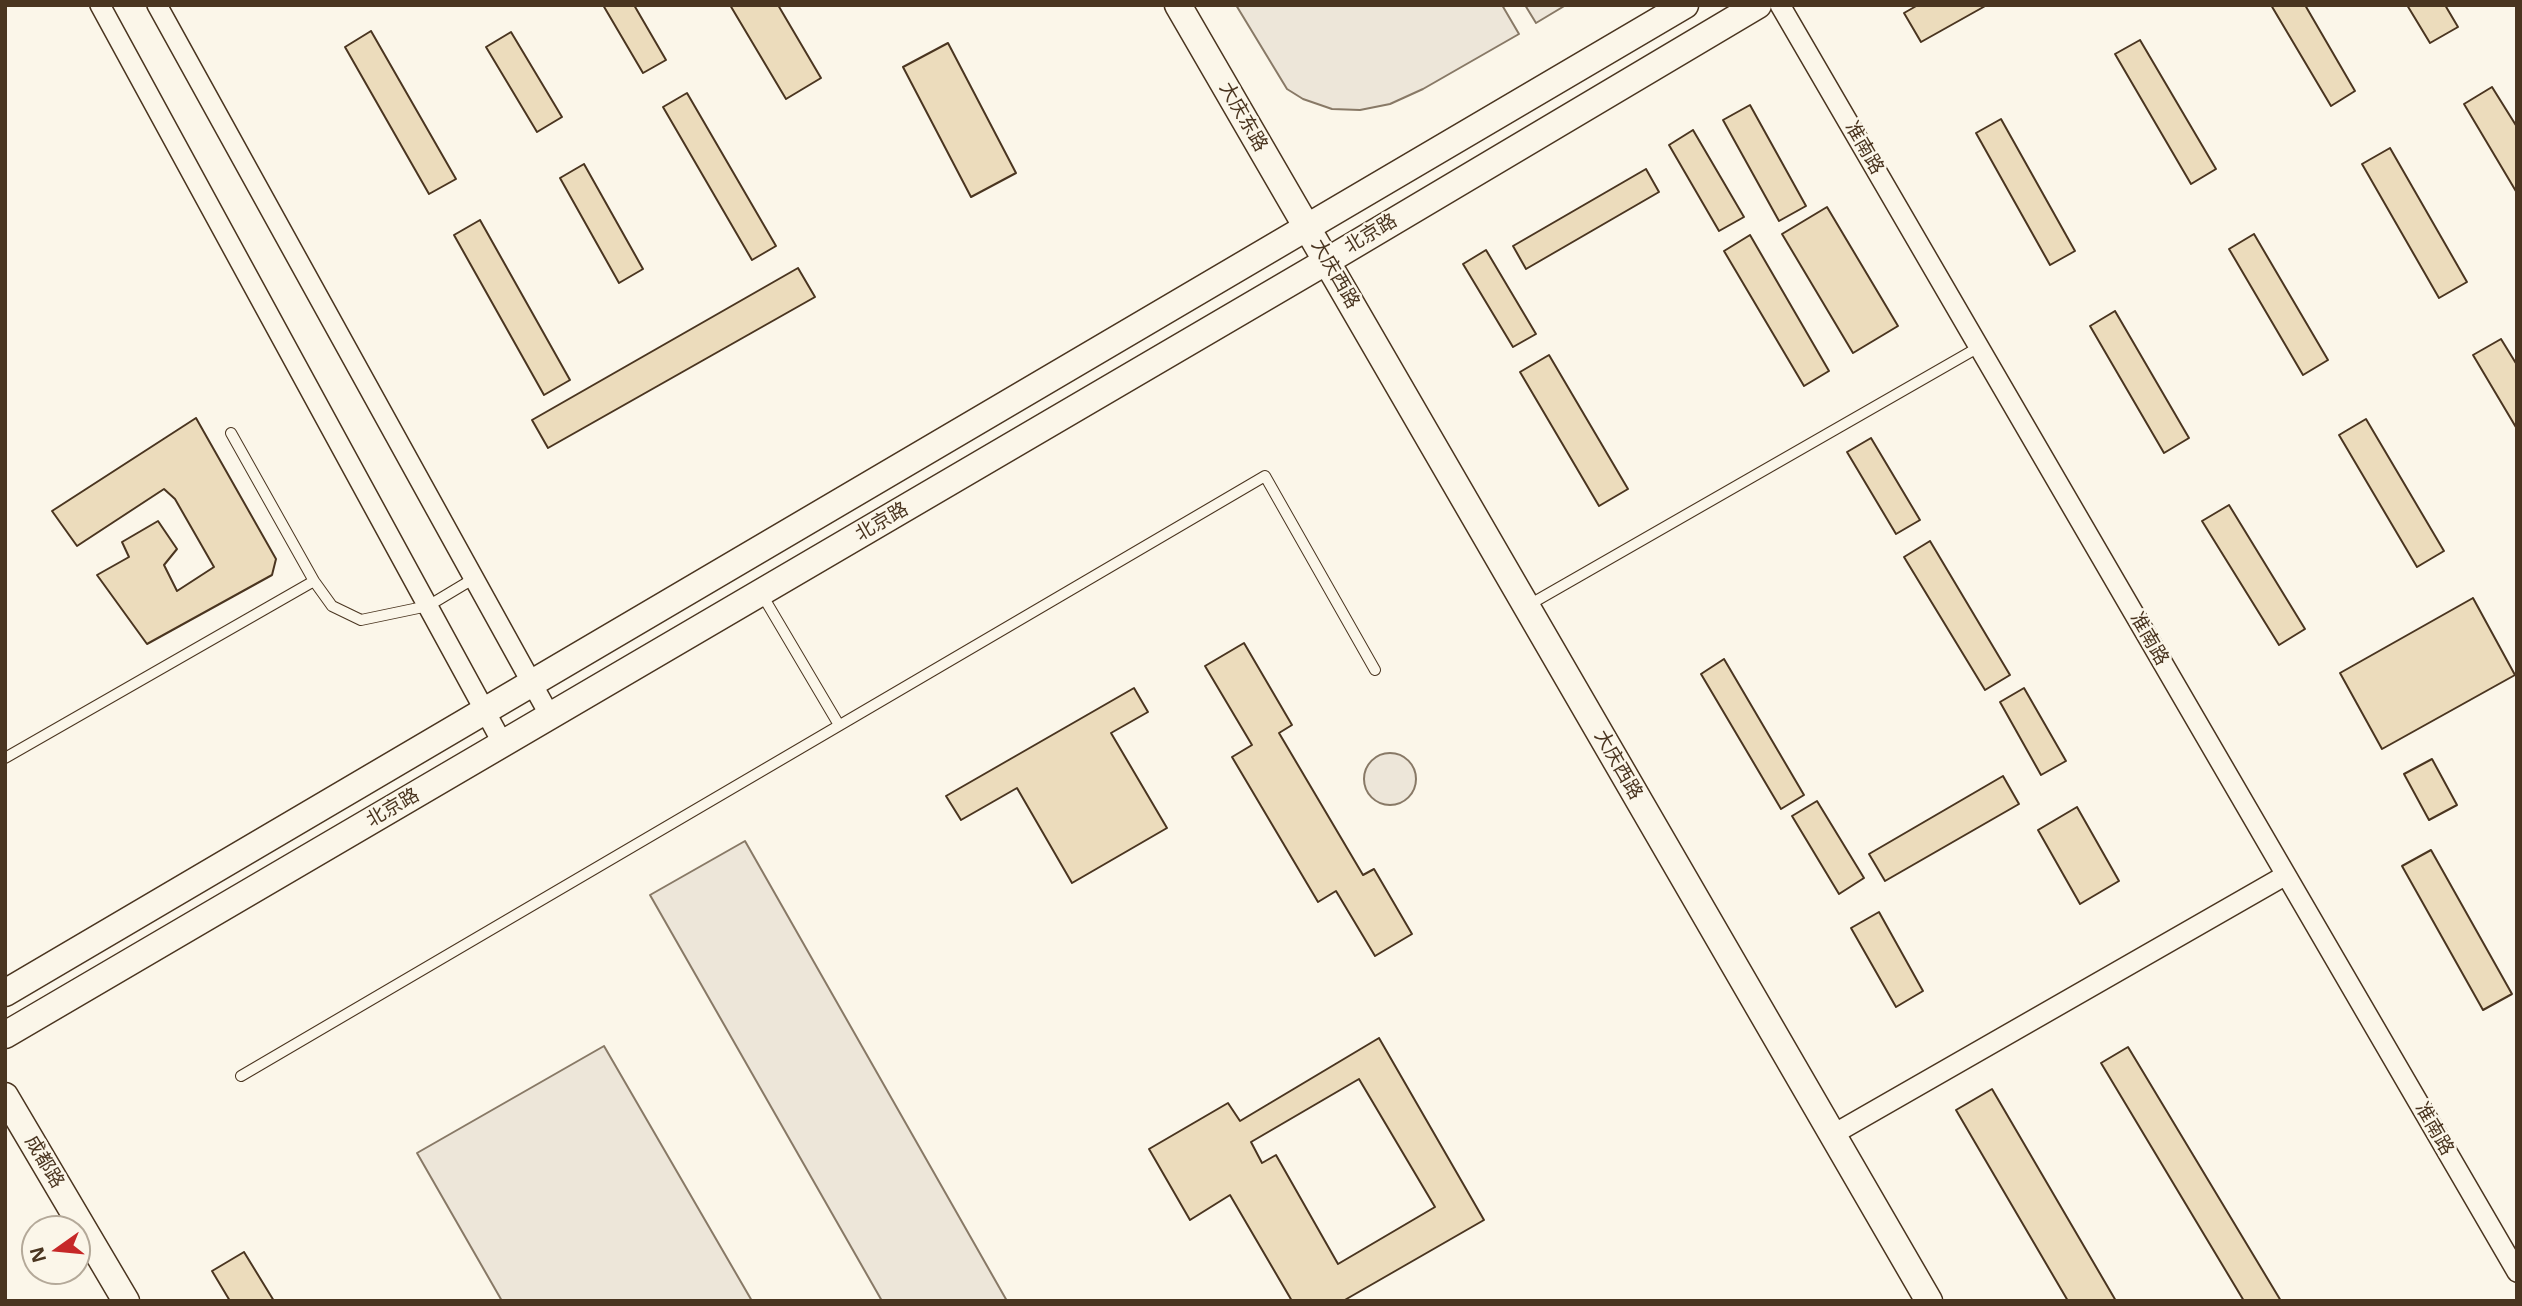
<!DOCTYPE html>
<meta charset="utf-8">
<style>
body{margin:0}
#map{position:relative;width:2522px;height:1306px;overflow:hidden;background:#fbf6e9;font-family:"Open Sans",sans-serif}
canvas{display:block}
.frame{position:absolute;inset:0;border:7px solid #4a3520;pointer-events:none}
.north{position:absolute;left:21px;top:1215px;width:70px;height:70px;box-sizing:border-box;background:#fbf6e9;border:2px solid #b4a999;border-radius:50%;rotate:255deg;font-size:19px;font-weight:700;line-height:28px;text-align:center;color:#4a3520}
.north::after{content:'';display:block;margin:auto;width:24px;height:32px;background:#c62828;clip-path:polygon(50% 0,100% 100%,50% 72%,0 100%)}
</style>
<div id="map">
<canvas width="2522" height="1306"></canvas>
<div class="frame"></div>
<div class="north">N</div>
</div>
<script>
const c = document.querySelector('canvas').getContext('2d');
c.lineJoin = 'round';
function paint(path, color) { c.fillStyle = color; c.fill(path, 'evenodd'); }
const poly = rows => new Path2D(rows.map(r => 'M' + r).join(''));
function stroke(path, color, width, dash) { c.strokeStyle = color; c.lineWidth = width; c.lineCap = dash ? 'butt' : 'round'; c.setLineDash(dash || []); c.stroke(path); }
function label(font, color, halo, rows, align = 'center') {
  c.font = font + ' "Open Sans","Noto Sans SC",sans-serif'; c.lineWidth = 5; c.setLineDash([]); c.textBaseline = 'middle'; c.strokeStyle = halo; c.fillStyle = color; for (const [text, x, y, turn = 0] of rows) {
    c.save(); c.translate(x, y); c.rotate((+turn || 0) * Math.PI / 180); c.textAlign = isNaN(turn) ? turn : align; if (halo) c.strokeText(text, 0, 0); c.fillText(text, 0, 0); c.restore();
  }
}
const green = poly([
 [1236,5,1502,5,1519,34,1423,89,1390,104,1360,110,1332,109,1303,99,1287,89,1236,5],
 [1525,5,1566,5,1536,23,1525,5],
 '1364 779a26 26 0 1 1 52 0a26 26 0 1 1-52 0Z',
 [745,841,1007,1301,882,1301,650,895,745,841],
 [604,1046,752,1301,502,1301,417,1153,604,1046]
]);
paint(green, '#ede6d9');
stroke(green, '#887966', 2);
const building = poly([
 [603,5,634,5,666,60,643,73,603,5],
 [730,5,778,5,821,78,786,99,730,5],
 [1918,5,1987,5,1921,42,1904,13,1918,5],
 [2271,5,2305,5,2355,91,2331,106,2271,5],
 [2407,5,2445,5,2458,27,2430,43,2407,5],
 [371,31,456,179,429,194,345,47,371,31],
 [511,32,562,117,537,132,486,47,511,32],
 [2140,40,2216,169,2191,184,2115,54,2140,40],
 [948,43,1016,173,971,197,903,67,948,43],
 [2492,87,2517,127,2517,193,2464,104,2492,87],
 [687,93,776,246,752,260,663,107,687,93],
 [1750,105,1806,206,1779,221,1723,120,1750,105],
 [2001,119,2075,251,2050,265,1976,133,2001,119],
 [1693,130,1744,217,1719,231,1669,145,1693,130],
 [2390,148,2467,282,2439,298,2362,164,2390,148],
 [584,164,643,269,619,283,560,178,584,164],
 [1646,169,1659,192,1526,269,1513,246,1646,169],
 [1827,207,1898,326,1853,353,1782,234,1827,207],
 [480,220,570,380,544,395,454,235,480,220],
 [2254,234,2328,360,2303,375,2229,249,2254,234],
 [1750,235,1829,371,1804,386,1724,251,1750,235],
 [1486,250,1536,334,1513,347,1463,264,1486,250],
 [798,268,815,297,548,448,532,420,798,268],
 [2115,311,2189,438,2164,453,2090,326,2115,311],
 [2501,339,2517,365,2517,429,2473,355,2501,339],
 [1549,355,1628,489,1599,506,1520,372,1549,355],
 [196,418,276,559,272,575,147,644,97,575,129,557,122,542,158,521,177,549,164,565,177,591,214,567,175,499,164,489,77,546,52,511,196,418],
 [2366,419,2444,551,2417,567,2339,435,2366,419],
 [1871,438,1920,520,1896,534,1847,452,1871,438],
 [2229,505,2305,629,2279,645,2202,521,2229,505],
 [1930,541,2010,675,1985,690,1904,557,1930,541],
 [2473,598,2515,675,2382,749,2340,673,2473,598],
 [1244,643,1292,725,1279,733,1363,875,1374,869,1412,934,1375,956,1336,891,1318,902,1232,757,1252,745,1205,666,1244,643],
 [1724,659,1804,795,1781,809,1701,674,1724,659],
 [1134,688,1148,712,1111,733,1167,828,1072,883,1017,788,961,820,946,796,1134,688],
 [2024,688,2066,761,2041,775,2000,702,2024,688],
 [2432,759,2457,805,2429,820,2404,774,2432,759],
 [2003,776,2019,804,1885,881,1869,854,2003,776],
 [1817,801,1864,878,1839,894,1792,816,1817,801],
 [2077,807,2119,881,2080,904,2038,830,2077,807],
 [2431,850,2512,994,2483,1010,2402,866,2431,850],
 [1879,912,1923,991,1896,1007,1851,928,1879,912],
 [1379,1038,1484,1220,1343,1301,1292,1301,1230,1195,1190,1220,1149,1149,1228,1103,1240,1121,1379,1038],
 [1359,1079,1435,1207,1338,1264,1276,1155,1262,1163,1251,1142,1359,1079],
 [2128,1047,2281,1301,2244,1301,2101,1063,2128,1047],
 [1992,1089,2116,1301,2068,1301,1956,1110,1992,1089],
 [244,1252,274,1301,230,1301,212,1271,244,1252]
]);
paint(building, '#ecdcbc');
stroke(building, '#4a3520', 2);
const lane = poly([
 [231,433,314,581,332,606,361,620,428,606,473,579],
 [761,593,839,725],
 [1527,606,1979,347],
 [5,758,314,581],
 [241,1076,1265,476,1375,670]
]);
const street = poly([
 [100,5,503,744],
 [157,5,550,716],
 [1780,5,2517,1272],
 [1832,1135,2286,875]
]);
const secondary = poly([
 [1178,5,1929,1301],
 [5,993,1685,5],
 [5,1035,1327,261,1758,5],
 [5,1096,126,1301]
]);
stroke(lane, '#4a3520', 12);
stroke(street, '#4a3520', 22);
stroke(secondary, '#4a3520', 29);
stroke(lane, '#fbf6e9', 10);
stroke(street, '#fbf6e9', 19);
stroke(secondary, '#fbf6e9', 26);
label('19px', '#4a3520', '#fbf6e9', [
 ["大庆东路",1243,117,60],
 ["准南路",1864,148,60],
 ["北京路",1371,234,-31],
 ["大庆西路",1335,274,60],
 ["北京路",882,522,-30],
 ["准南路",2149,639,60],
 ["大庆西路",1618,765,60],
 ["北京路",393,808,-30],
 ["准南路",2434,1129,60],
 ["成都路",44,1162,59]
]);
</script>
